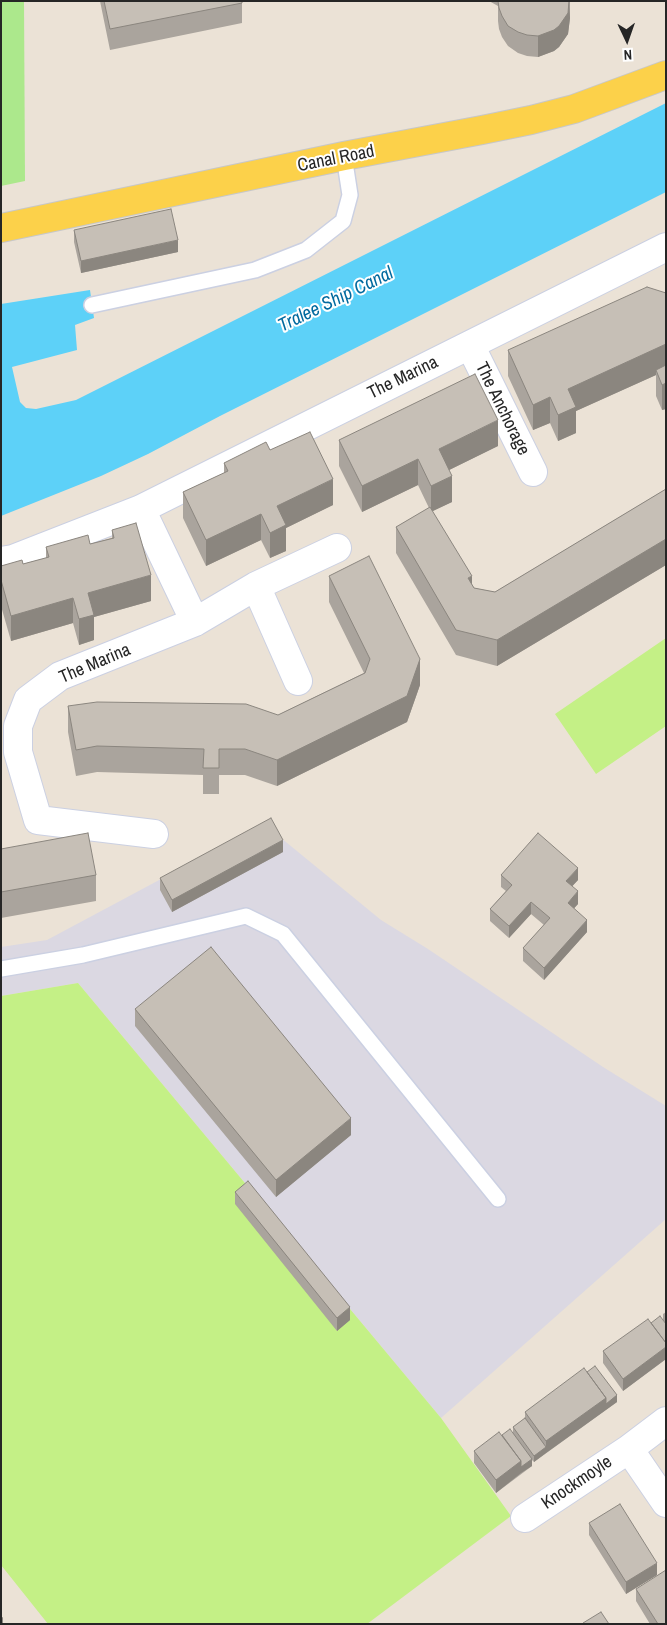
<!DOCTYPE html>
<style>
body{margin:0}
#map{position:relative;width:667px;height:1625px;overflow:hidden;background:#ebe2d6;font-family:"Archivo Narrow",sans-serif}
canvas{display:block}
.frame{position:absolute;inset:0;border:2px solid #262626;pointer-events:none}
.north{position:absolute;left:602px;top:15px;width:50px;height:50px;-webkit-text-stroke:4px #fff;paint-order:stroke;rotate:177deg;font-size:14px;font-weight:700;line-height:20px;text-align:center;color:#262626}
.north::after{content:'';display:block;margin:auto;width:18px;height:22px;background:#262626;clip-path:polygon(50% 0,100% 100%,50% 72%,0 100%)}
</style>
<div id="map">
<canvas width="667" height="1625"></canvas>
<div class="frame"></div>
<div class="north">N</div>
</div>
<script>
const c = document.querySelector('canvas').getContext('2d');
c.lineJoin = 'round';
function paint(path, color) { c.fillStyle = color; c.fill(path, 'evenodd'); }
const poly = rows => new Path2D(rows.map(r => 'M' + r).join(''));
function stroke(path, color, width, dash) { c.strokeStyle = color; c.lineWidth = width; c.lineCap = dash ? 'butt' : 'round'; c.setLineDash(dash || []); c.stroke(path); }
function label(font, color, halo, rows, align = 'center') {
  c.font = font + ' "Archivo Narrow",sans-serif'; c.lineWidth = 4; c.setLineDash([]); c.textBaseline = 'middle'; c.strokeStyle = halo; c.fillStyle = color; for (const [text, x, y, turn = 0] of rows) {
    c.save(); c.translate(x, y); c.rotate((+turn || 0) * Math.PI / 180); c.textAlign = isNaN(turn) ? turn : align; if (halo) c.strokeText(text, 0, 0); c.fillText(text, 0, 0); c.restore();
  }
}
paint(poly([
 [264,824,381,920,428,949,603,1067,666,1106,666,1219,441,1418,78,983,1,996,1,947,47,940]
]), '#dbd8e2');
paint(poly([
 [1,1,24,1,25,181,1,186]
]), '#ace88c');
paint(poly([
 [666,638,666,726,596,774,555,714],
 [78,983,441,1418,511,1516,367,1624,48,1624,1,1565,1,996]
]), '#c4f086');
paint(poly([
 [666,103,666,192,220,416,148,454,101,476,1,516,1,304,90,290,94,318,75,325,77,350,12,367,20,402,26,408,36,409,76,400]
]), '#5dd1f8');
const lane = poly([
 [92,305,255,270,306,250,343,221,350,195,344,156],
 [1,969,83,955,246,916,283,934,498,1199]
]);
const street = poly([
 [470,345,533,472],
 [141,509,195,622,60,676,28,700,18,726,18,752,38,820,154,834],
 [1,561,13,559,141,509,666,247],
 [256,586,298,681],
 [195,622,256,586,337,548],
 [629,1449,666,1503],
 [525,1518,629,1449,666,1421]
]);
const primary = poly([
 [1,228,344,156,482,130,531,120,574,109,666,75]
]);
stroke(lane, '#cbd0e2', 18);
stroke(street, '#cbd0e2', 30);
stroke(primary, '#c7c7c7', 30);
stroke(lane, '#fff', 15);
stroke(street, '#fff', 28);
stroke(primary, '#fcd14a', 28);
paint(poly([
 [100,1,242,1,242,23,110,50],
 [489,1,570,1,570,18,568,34,559,47,554,51,538,57,527,56,518,53,508,46,502,37,499,29,498,21,498,6],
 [74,230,178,252,81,273,74,242],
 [666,293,666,409,662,410,656,396,656,375,576,411,576,433,558,441,550,423,533,430,508,376,508,350],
 [339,440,498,446,449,470,452,502,432,511,474,588,495,592,666,489,666,565,497,666,456,655,396,553,396,527,429,508,418,485,362,512,339,466],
 [224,463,333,505,286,528,286,551,270,558,261,540,206,566,183,518,183,492,224,473],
 [112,530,151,601,94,617,94,640,79,645,73,623,11,641,1,606,1,566,23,564,46,558,46,547,90,544,112,538],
 [329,576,420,685,407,722,277,786,245,775,219,775,219,794,203,794,203,775,97,772,76,776,68,732,68,706,278,715,364,673,329,602],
 [1,849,96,875,96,901,1,918],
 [283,852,172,912,160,890,160,878],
 [501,875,578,880,572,886,578,904,574,908,587,932,544,980,523,961,523,948,544,925,531,914,509,938,490,921,490,909,506,891,501,887],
 [135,1009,351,1135,276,1197,135,1026],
 [235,1192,350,1320,337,1331,235,1204],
 [666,1312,666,1324,663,1320,663,1314],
 [651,1323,666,1324,666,1359,623,1391,603,1363,603,1351],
 [587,1372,617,1402,534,1462,532,1460,532,1466,496,1493,474,1463,474,1451,502,1435,513,1432,513,1427,525,1418,525,1412],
 [589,1523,657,1575,626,1594,589,1535],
 [636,1589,666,1624,650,1624,636,1601]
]), '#aaa49d');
paint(poly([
 [569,1,570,18,568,34,559,47,554,51,538,57,538,36],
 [178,240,178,252,81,273,81,261],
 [666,344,666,370,656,370,656,375,576,411,576,433,558,441,558,415,568,389],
 [666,383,666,409,662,410,662,385],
 [550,397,550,423,533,430,533,405],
 [498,420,498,446,439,475,439,449],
 [418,459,418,485,362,512,362,486],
 [452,476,452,502,431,512,431,486],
 [333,479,333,505,286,528,286,551,270,558,270,533,277,506],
 [261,514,261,540,206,566,206,540],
 [666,539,666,565,497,666,497,640],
 [151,575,151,601,94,617,94,640,79,645,79,619,88,593],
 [472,576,472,602,468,578],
 [73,598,73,623,11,641,11,616],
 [420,659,420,685,407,722,277,786,277,760],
 [283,840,283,852,172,912,172,900],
 [578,868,578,880,566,893,566,881],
 [578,891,578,904,568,915,568,903],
 [531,902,531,914,509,938,509,926],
 [587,920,587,932,544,980,544,968],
 [351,1118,351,1135,276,1197,276,1180],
 [350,1307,350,1320,337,1331,337,1318],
 [666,1347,666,1359,623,1391,623,1379],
 [617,1395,617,1402,546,1453,546,1441,606,1398],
 [546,1447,546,1453,534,1462,534,1456],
 [532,1459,532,1466,521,1473,521,1467],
 [521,1461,521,1473,496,1493,496,1480],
 [657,1563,657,1575,626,1594,626,1582],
 [3,1617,3,1624,1,1624,1,1618]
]), '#8b867f');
const building = poly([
 [104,1,242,1,242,3,110,29,104,1],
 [498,1,569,1,568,13,559,26,554,30,538,36,527,35,518,32,508,26,502,16,499,8,498,1],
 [171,209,178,240,81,261,74,230,171,209],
 [647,287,666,293,666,344,568,389,576,407,558,415,550,397,533,405,508,350,647,287],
 [666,365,666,383,662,385,656,370,666,365],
 [475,374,498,420,439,449,452,476,431,486,418,459,362,486,339,440,475,374],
 [310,432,333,479,277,506,286,525,270,533,261,514,206,540,183,492,228,471,224,463,266,442,270,450,310,432],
 [666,489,666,539,497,640,456,630,396,527,430,507,472,576,468,578,474,588,495,592,666,489],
 [136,523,151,575,88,593,94,615,79,619,73,598,11,616,1,580,1,566,22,560,23,564,49,557,46,547,88,535,90,544,114,538,112,530,136,523],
 [369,556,420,659,407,696,277,760,245,749,219,749,219,768,203,768,204,749,97,746,76,750,68,706,97,702,246,704,278,715,365,673,370,659,329,576,369,556],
 [271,818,283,840,172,900,160,878,271,818],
 [88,833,96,875,1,892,1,849,88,833],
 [538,833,578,868,566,881,578,891,568,903,587,920,544,968,523,948,550,918,531,902,509,926,490,909,512,885,501,875,538,833],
 [211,947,351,1118,276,1180,135,1009,211,947],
 [248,1181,350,1307,337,1318,235,1192,248,1181],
 [660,1316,666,1324,666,1343,651,1323,660,1316],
 [648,1319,666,1343,666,1347,623,1379,603,1351,648,1319],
 [595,1366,617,1395,606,1404,606,1398,587,1372,595,1366],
 [584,1368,606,1398,546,1441,525,1412,584,1368],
 [525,1418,546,1447,534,1456,513,1427,525,1418],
 [510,1429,532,1459,521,1467,521,1461,502,1435,510,1429],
 [499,1432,521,1461,496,1480,474,1451,499,1432],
 [620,1504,657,1563,626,1582,589,1523,620,1504],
 [666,1570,666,1624,658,1624,636,1589,666,1570],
 [601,1612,609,1624,583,1624,583,1623,601,1612]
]);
paint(building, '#c6bfb6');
stroke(building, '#8b867f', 1);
label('18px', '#262626', '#fff', [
 ["Canal Road",336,159,-11],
 ["The Marina",403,378,-26],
 ["The Anchorage",502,409,64],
 ["The Marina",95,664,-23],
 ["Knockmoyle",577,1483,-34]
]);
label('italic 19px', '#026a9f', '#fff', [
 ["Tralee Ship Canal",336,300,-26]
]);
</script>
